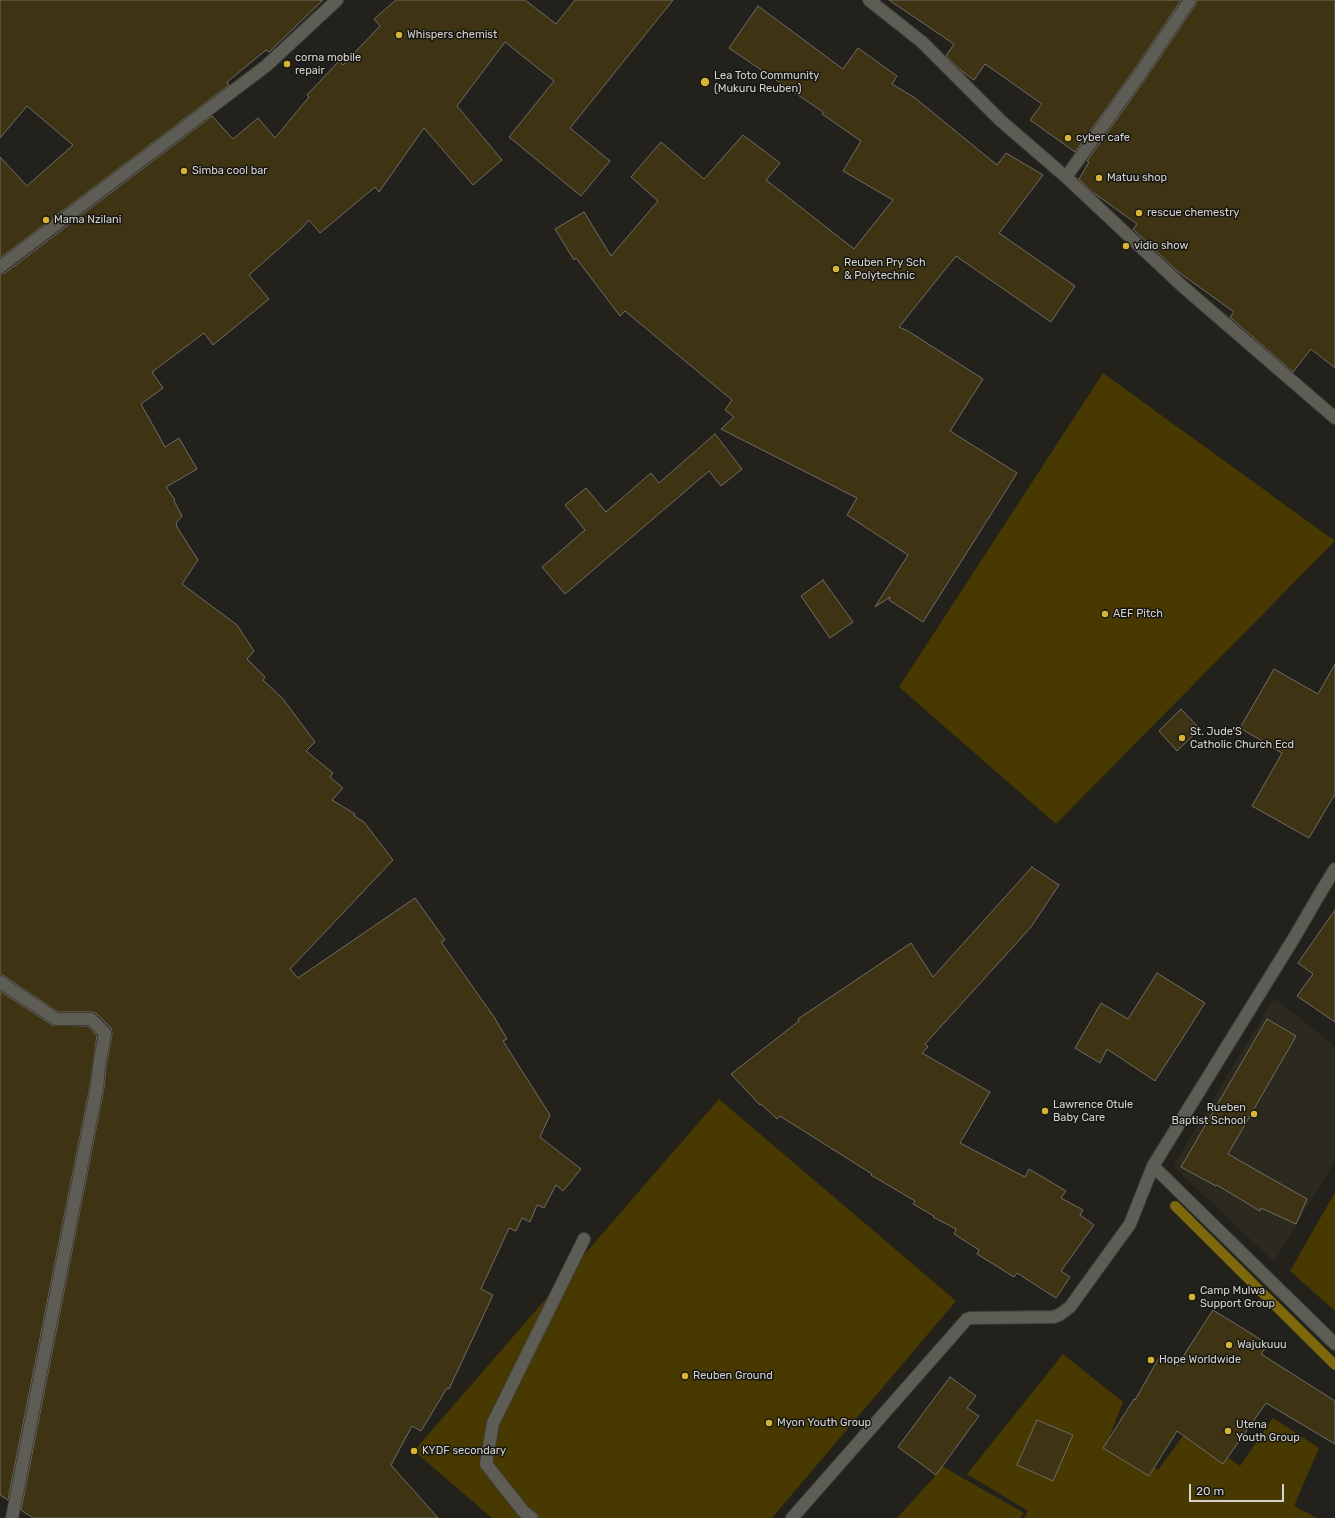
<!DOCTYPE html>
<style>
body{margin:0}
#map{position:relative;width:1335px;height:1518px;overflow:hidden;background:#22211b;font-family:Rubik,sans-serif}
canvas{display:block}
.scale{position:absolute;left:1189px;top:1484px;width:95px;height:18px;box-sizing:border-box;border:2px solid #d3d2ce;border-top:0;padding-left:5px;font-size:12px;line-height:14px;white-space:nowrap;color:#d3d2ce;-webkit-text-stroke:3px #191712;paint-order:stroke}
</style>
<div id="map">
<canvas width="1335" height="1518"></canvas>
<div class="scale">20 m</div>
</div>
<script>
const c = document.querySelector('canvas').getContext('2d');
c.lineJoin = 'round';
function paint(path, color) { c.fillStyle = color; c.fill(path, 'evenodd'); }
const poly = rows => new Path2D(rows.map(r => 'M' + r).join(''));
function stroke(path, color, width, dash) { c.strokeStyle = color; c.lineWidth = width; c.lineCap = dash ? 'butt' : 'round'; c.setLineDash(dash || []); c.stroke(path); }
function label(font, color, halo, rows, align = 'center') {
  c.font = font + ' Rubik,sans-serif'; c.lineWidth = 3; c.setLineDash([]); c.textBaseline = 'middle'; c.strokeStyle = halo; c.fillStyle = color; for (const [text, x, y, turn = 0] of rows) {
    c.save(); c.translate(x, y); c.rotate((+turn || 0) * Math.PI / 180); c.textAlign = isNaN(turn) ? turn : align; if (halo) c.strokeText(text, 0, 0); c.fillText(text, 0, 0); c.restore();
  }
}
paint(poly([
 [1274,998,1335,1046,1335,1161,1274,1262,1173,1166]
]), '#2c291e');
paint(poly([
 [1103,373,1335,541,1056,824,899,687],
 [719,1099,956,1301,772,1518,492,1518,414,1451],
 [1335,1192,1335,1311,1290,1271],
 [1063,1354,1123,1402,1108,1440,1158,1470,1188,1429,1240,1466,1273,1418,1319,1448,1294,1506,1317,1518,1024,1518,1028,1511,967,1474],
 [940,1465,1024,1513,1020,1518,897,1518,936,1475]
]), '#473900');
stroke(poly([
 [1175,1206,1335,1365]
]), '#7e680c', 10);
const building = poly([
 [0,0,323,0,269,52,266,50,227,82,229,85,0,258,0,157,27,186,73,145,27,106,0,138,0,0],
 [396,0,525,0,556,24,575,0,673,0,570,128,610,161,581,196,509,137,554,81,505,42,457,106,502,160,473,185,424,128,379,192,375,187,320,233,309,220,301,229,249,275,269,299,213,345,204,333,152,372,163,388,141,404,165,447,179,438,197,469,166,487,175,500,174,501,182,516,176,523,177,527,198,560,182,584,237,625,254,651,247,659,265,677,263,680,283,699,315,742,306,751,333,773,330,777,343,788,332,800,355,814,354,816,364,822,393,860,290,969,298,978,415,898,445,940,441,942,494,1017,507,1039,503,1041,550,1115,540,1137,581,1169,563,1191,556,1185,544,1208,537,1205,530,1222,522,1218,516,1231,509,1228,481,1289,493,1295,449,1389,447,1388,421,1431,412,1426,391,1465,438,1518,33,1518,21,1510,104,1088,106,1067,112,1034,111,1028,96,1013,91,1012,58,1012,4,976,0,975,0,274,5,273,212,116,233,139,258,118,275,138,309,97,307,95,339,61,343,65,380,26,374,19,396,0],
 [889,0,1181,0,1134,70,1075,152,1030,120,1042,104,985,64,974,80,963,72,946,56,954,44,889,0],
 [1197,0,1335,0,1335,368,1311,349,1293,372,1230,317,1234,312,1177,271,1133,229,1137,224,1091,191,1079,179,1089,162,1087,161,1146,78,1196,4,1197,0],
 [758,6,843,69,858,48,897,76,892,84,915,98,997,165,1006,153,1043,175,999,233,1075,286,1051,322,956,256,899,327,908,331,983,379,950,431,1017,473,923,622,889,600,890,597,875,607,908,555,847,515,857,498,721,429,734,417,725,410,732,400,625,311,620,316,576,258,574,260,555,229,584,212,611,256,658,201,631,177,661,142,704,179,743,135,780,163,766,180,854,249,893,200,843,171,861,141,822,114,823,112,729,48,758,6],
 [715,434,742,469,721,486,709,471,565,594,542,567,585,530,565,505,586,488,606,512,651,473,659,483,715,434],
 [823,580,853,622,830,638,801,596,823,580],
 [1335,664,1335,794,1309,838,1252,806,1282,753,1240,728,1274,669,1318,694,1335,664],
 [1181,709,1200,729,1177,751,1159,731,1181,709],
 [1032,867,1059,885,1031,927,925,1044,928,1047,922,1053,990,1092,960,1143,1025,1177,1029,1169,1066,1191,1061,1198,1083,1210,1080,1215,1094,1225,1061,1271,1070,1277,1056,1298,1017,1273,1014,1277,977,1254,979,1250,954,1234,956,1229,933,1217,934,1216,913,1204,915,1201,871,1175,872,1174,780,1116,777,1119,761,1104,760,1105,731,1074,799,1021,798,1019,911,943,933,977,1032,867],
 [1335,910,1335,1022,1297,996,1313,974,1298,963,1335,910],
 [1157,973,1205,1003,1155,1081,1107,1049,1100,1063,1075,1048,1101,1003,1128,1019,1157,973],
 [0,991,52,1025,88,1026,97,1036,90,1086,8,1500,0,1495,0,991],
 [1267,1019,1296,1036,1228,1154,1307,1199,1296,1224,1261,1208,1260,1211,1217,1185,1216,1186,1181,1167,1267,1019],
 [1213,1310,1268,1344,1261,1354,1335,1401,1335,1444,1266,1403,1223,1464,1177,1431,1149,1476,1103,1448,1134,1399,1135,1400,1160,1356,1177,1366,1213,1310],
 [950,1377,976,1396,967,1408,979,1416,936,1475,898,1447,950,1377],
 [1037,1420,1073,1435,1053,1481,1017,1465,1037,1420]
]);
paint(building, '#3e3413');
stroke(building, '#6f6d67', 1);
const minor = poly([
 [869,0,922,42,1001,121,1066,177,1181,285,1335,418],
 [1066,177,1140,74,1190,0],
 [0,267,266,66,337,0],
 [0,982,56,1019,91,1019,105,1033,99,1066,97,1087,12,1518],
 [1153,1166,1335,1344],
 [532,1518,523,1511,486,1464,493,1423,584,1239],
 [792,1518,967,1319,971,1318,1053,1317,1059,1315,1070,1307,1130,1224,1153,1166,1294,938,1319,895,1335,869]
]);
stroke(minor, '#403e3a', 14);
stroke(minor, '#5d5c55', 12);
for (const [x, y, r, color] of [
 [399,35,4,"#d6b534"],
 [287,64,4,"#d6b534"],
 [705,82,5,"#d6b534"],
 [1068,138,4,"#d6b534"],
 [184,171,4,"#d6b534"],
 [1099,178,4,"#d6b534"],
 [1139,213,4,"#d6b534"],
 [46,220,4,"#d6b534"],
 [1126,246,4,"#d6b534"],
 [836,269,4,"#d6b534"],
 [1105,614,4,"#d6b534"],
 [1182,738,4,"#d6b534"],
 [1045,1111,4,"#d6b534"],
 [1254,1114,4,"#d6b534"],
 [1192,1297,4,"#d6b534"],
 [1229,1345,4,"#d6b534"],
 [1151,1360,4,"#d6b534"],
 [685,1376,4,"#d6b534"],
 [769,1423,4,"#d6b534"],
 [1228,1431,4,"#d6b534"],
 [414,1451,4,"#d6b534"]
]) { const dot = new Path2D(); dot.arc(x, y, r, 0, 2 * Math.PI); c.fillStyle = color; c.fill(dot); stroke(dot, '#191712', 1.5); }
label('11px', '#d3d2ce', '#191712', [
 ["Whispers chemist",407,35],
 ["corna mobile",295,58],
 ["repair",295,71],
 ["Lea Toto Community",714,76],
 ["(Mukuru Reuben)",714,89],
 ["cyber cafe",1076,138],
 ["Simba cool bar",192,171],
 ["Matuu shop",1107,178],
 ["rescue chemestry",1147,213],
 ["Mama Nzilani",54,220],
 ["vidio show",1134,246],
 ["Reuben Pry Sch",844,263],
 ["& Polytechnic",844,276],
 ["AEF Pitch",1113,614],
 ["St. Jude'S",1190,732],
 ["Catholic Church Ecd",1190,745],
 ["Lawrence Otule",1053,1105],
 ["Baby Care",1053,1118],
 ["Rueben",1246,1108,"right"],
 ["Baptist School",1246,1121,"right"],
 ["Camp Mulwa",1200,1291],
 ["Support Group",1200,1304],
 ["Wajukuuu",1237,1345],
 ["Hope Worldwide",1159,1360],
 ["Reuben Ground",693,1376],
 ["Myon Youth Group",777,1423],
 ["Utena",1236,1425],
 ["Youth Group",1236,1438],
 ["KYDF secondary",422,1451]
], 'left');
</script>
